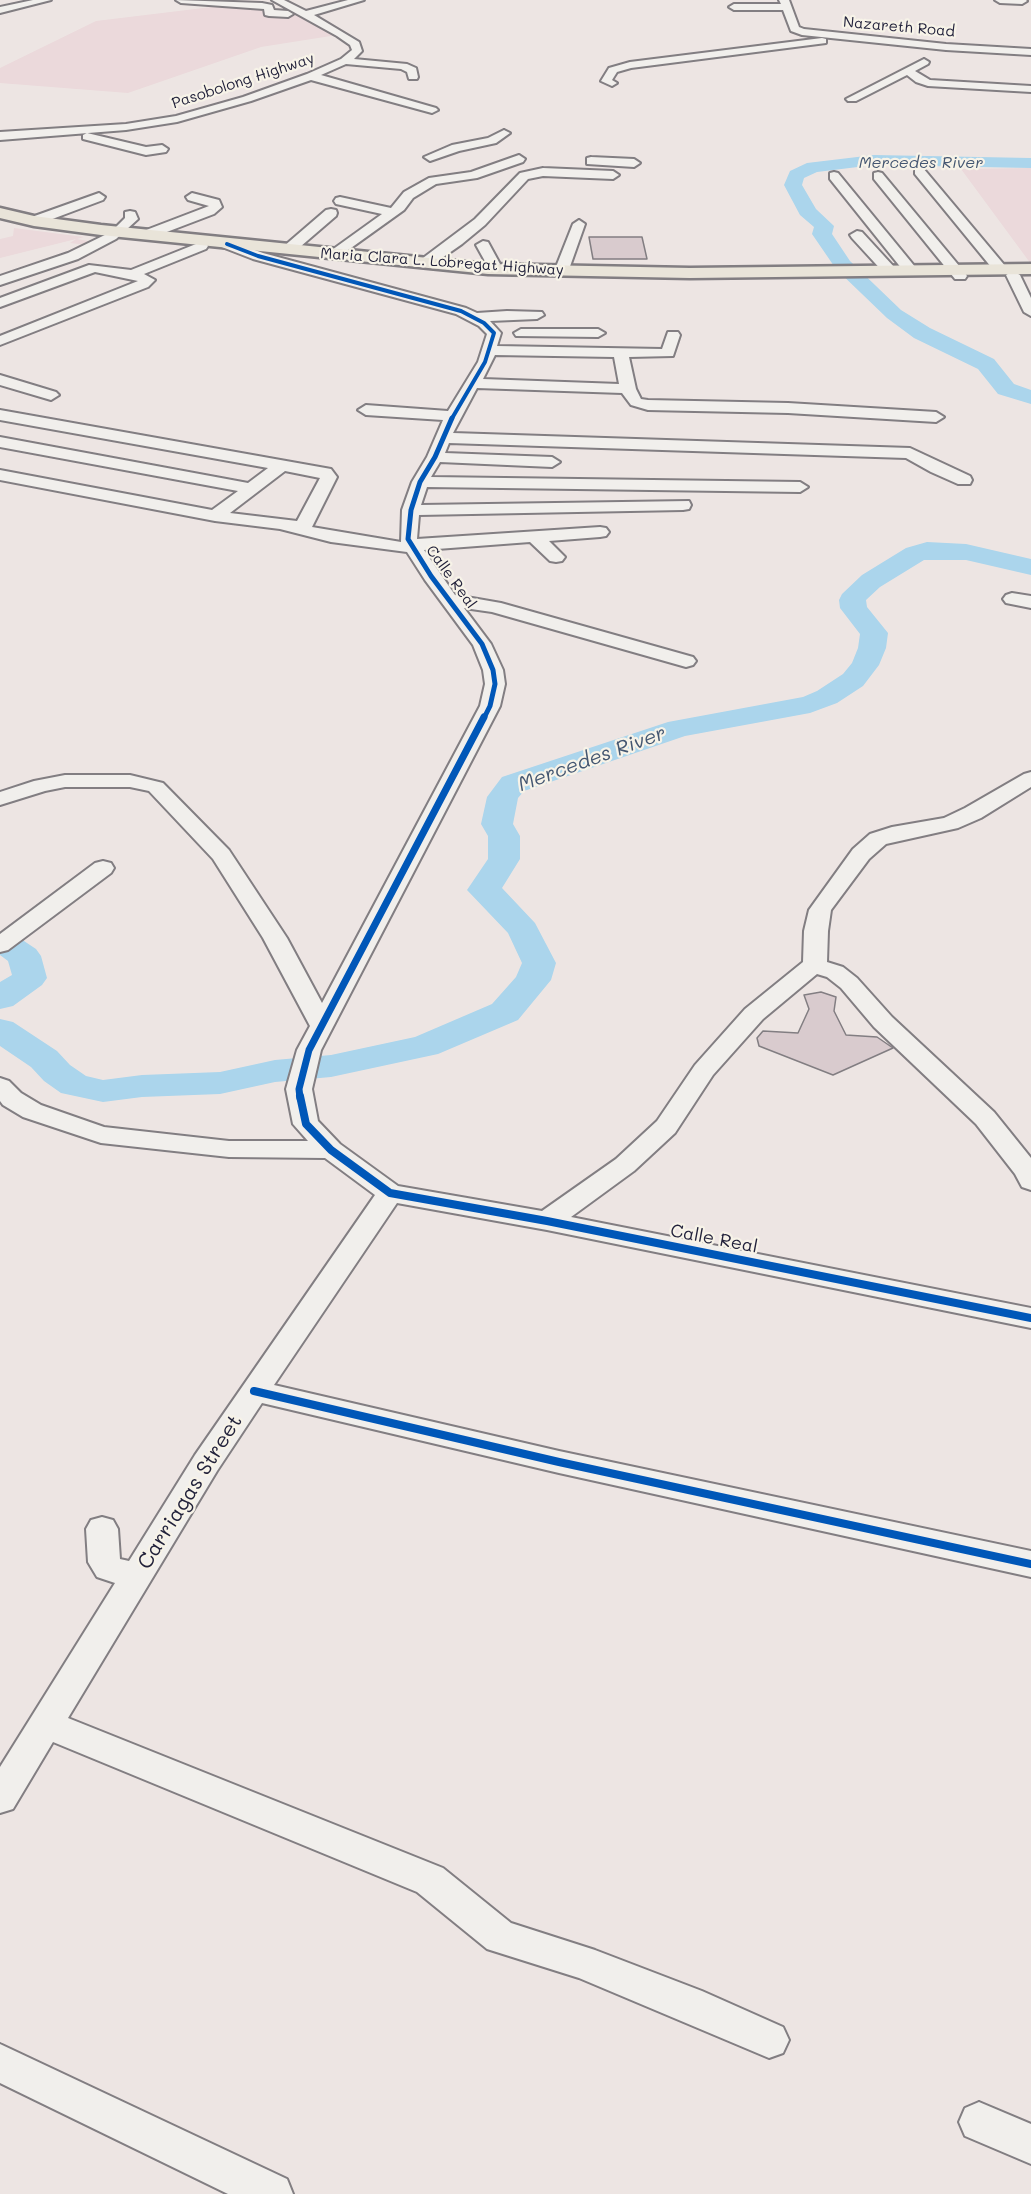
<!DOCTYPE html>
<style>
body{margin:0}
canvas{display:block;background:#ede5e3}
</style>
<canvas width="1031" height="2194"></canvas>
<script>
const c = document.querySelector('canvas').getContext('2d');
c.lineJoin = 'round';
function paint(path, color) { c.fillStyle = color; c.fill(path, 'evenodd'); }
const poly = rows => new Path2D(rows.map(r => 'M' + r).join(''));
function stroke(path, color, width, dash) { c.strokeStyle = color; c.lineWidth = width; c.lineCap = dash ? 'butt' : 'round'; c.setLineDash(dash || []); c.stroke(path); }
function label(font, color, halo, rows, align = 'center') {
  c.font = font + ' Mali,sans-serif'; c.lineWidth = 4.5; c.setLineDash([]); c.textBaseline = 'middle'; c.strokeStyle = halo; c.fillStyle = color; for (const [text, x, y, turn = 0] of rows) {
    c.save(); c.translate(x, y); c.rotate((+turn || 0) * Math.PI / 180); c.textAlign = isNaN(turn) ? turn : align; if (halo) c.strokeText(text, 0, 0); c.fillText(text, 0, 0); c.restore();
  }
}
paint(poly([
 [228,5,292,10,337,35,261,47,128,93,0,83,0,68,96,21],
 [1031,168,1031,264,961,169],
 [14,228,84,237,77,239,94,242,87,245,70,243,76,239,0,258,0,239,13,236]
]), '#ebd9db');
paint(poly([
 [874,155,1031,158,1031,168,874,165,817,172,804,178,802,185,816,209,834,226,832,234,850,261,901,310,930,328,994,359,1014,384,1031,390,1031,404,998,394,978,369,914,338,887,318,836,269,812,234,814,227,800,215,784,185,790,171,807,163,874,155],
 [927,542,966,544,1031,559,1031,575,966,560,924,560,880,587,866,600,867,607,888,633,886,648,879,665,863,686,837,703,810,713,685,736,524,791,518,798,513,824,520,836,520,859,502,888,535,923,556,963,551,980,518,1020,438,1054,331,1077,275,1082,220,1094,142,1097,103,1102,61,1093,44,1081,31,1067,0,1046,0,1019,13,1022,57,1051,70,1065,86,1076,103,1080,142,1075,220,1072,275,1060,331,1055,415,1037,492,1004,516,977,522,963,508,933,467,890,488,859,488,836,481,824,487,797,502,777,668,722,803,697,817,691,843,674,852,663,858,648,860,634,840,608,839,600,842,594,862,575,906,548,927,542],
 [9,936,21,939,36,949,41,956,47,978,42,985,13,1006,0,1009,0,982,12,975,8,961,0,955,0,938,9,936]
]), '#abd5ec');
const building = poly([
 [589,237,642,237,647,259,593,259,589,237],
 [821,992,836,997,834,1011,846,1035,877,1037,893,1048,833,1075,759,1046,757,1038,763,1031,798,1033,809,1009,804,995,821,992]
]);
paint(building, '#d9cbce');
stroke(building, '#827e82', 1.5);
const minor = poly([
 [33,0,51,0,0,13,0,7,33,0],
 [176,0,262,3,272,5,274,10,288,11,293,14,288,17,269,16,265,15,264,9,181,3,176,0],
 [272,0,284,0,306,11,348,0,364,0,314,15,359,42,362,51,354,59,407,64,416,68,418,77,417,79,409,79,407,72,401,69,346,64,321,75,436,108,438,110,432,113,311,80,251,101,177,122,126,130,0,140,0,132,126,124,176,116,243,97,307,74,341,59,352,50,350,45,337,36,272,0],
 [779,0,789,0,799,27,804,29,946,44,1031,49,1031,55,946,50,802,35,791,31,783,10,734,10,729,7,734,4,781,4,779,0],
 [995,0,1026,0,1027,1,1022,4,1000,3,995,0],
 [822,38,826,39,826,43,631,68,617,72,612,80,617,83,612,86,601,81,609,68,630,62,822,38],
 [924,59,929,62,928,64,915,71,930,80,1031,86,1031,92,928,86,916,82,907,75,856,101,848,101,846,99,924,59],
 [504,130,510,133,496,143,459,151,430,161,424,157,452,145,488,138,504,130],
 [87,133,146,147,162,145,168,149,166,152,146,155,83,139,83,135,87,133],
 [519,155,525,159,523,162,477,178,436,184,413,198,404,210,337,258,327,258,325,255,382,214,336,204,334,201,336,198,340,197,391,208,404,192,429,178,471,172,519,155],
 [591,157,634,159,640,163,634,167,587,164,587,158,591,157],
 [919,167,923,168,1006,267,1008,270,1006,273,996,273,915,174,915,168,919,167],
 [543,168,613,171,619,175,613,179,543,176,528,179,485,225,462,244,429,267,419,267,417,264,419,261,475,219,520,173,543,168],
 [834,172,838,173,916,268,918,271,916,274,906,274,830,179,830,173,834,172],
 [878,172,882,173,965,273,967,276,965,279,955,279,874,179,874,173,878,172],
 [99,193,105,197,103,200,39,224,34,225,28,221,29,218,99,193],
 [192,193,219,200,222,207,214,214,151,238,141,238,139,235,141,232,209,206,188,200,186,197,192,193],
 [331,209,336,210,337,213,336,216,293,253,283,253,281,250,283,247,326,210,331,209],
 [130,211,135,212,138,219,116,239,78,259,0,285,0,276,68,253,111,232,125,218,125,212,130,211],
 [579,220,585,224,568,272,566,275,556,275,554,272,573,224,579,220],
 [857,231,862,232,895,268,897,271,895,274,885,274,852,238,850,235,857,231],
 [227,240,263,253,466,308,477,313,507,311,542,312,544,315,537,319,490,321,501,333,497,346,662,349,668,332,678,332,680,335,673,356,629,357,636,389,641,399,648,400,788,403,936,412,944,417,936,422,788,413,648,410,631,405,622,393,477,388,453,433,910,448,970,476,972,480,970,484,958,484,931,472,906,458,449,443,445,453,552,457,560,462,552,467,440,462,431,477,800,482,808,487,800,492,427,487,421,505,689,501,691,505,689,509,683,510,419,515,417,539,600,527,606,528,609,532,606,536,600,537,549,541,565,557,562,561,556,562,550,561,530,542,424,550,455,595,501,603,693,657,696,661,693,665,686,667,492,612,464,608,491,644,503,670,505,684,500,706,321,1050,312,1089,318,1121,340,1144,398,1186,542,1211,616,1159,657,1121,695,1065,745,1009,803,962,804,931,809,910,853,849,870,834,892,827,944,818,965,808,1024,774,1031,772,1031,787,981,818,958,828,886,844,869,859,831,910,828,931,827,962,843,967,857,978,892,1017,994,1112,1031,1158,1031,1190,1022,1187,1015,1174,976,1124,874,1027,841,988,827,977,817,974,763,1019,713,1075,675,1133,634,1171,571,1217,1031,1308,1031,1328,547,1230,397,1203,274,1385,559,1451,1031,1551,1031,1577,559,1473,262,1403,217,1471,68,1718,443,1868,511,1923,595,1950,702,1991,783,2027,789,2040,783,2053,769,2058,579,1978,487,1949,417,1892,53,1742,13,1809,0,1813,0,1767,115,1583,97,1577,88,1562,86,1529,91,1520,102,1517,113,1520,118,1529,120,1559,129,1561,195,1455,375,1195,325,1158,229,1157,101,1143,23,1117,3,1105,0,1101,0,1078,9,1081,21,1093,41,1105,104,1127,229,1141,308,1141,293,1124,286,1089,297,1050,310,1026,263,938,213,859,149,791,130,787,65,787,45,791,0,805,0,792,34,781,65,775,130,775,163,783,229,850,287,938,322,1003,480,706,485,684,483,670,473,645,425,580,407,552,331,542,280,529,215,521,0,480,0,470,212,510,238,491,0,447,0,437,248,483,268,468,0,420,0,410,331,469,337,477,312,527,401,542,402,510,412,482,427,457,443,420,366,415,358,410,366,405,448,411,478,362,487,334,479,326,456,314,253,259,222,247,220,244,222,241,227,240],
 [495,355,614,357,619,384,483,379,495,355],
 [285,471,320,478,297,521,230,513,285,471],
 [483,241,488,242,500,264,493,272,488,273,481,269,486,263,476,245,483,241],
 [201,242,206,243,208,246,206,249,144,274,155,280,148,287,0,345,0,336,138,281,95,272,0,307,0,298,89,265,131,270,201,242],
 [1013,271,1020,275,1031,298,1031,316,1024,312,1006,275,1013,271],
 [521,329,598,329,605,333,598,337,516,336,514,333,521,329],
 [0,375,56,392,59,395,51,400,0,385,0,375],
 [1012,593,1031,596,1031,608,1006,603,1003,599,1006,595,1012,593],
 [103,861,111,863,114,868,111,873,8,950,0,952,0,934,95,863,103,861],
 [0,2044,287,2179,293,2194,228,2194,0,2083,0,2044],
 [979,2102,1031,2124,1031,2164,965,2136,959,2122,965,2108,979,2102]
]);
const highway = poly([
 [0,208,34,216,101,225,488,264,690,268,1031,264,1031,274,690,278,488,274,101,235,34,226,0,218,0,208]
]);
stroke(minor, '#827e82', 4);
stroke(highway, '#827e82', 5);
paint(minor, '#f1efec');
paint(highway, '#e9e4d9');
stroke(poly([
 [227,244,258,256,461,311,484,323,494,333,485,362,451,420]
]), '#0057b8', 4);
stroke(poly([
 [452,418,435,457,420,482,411,510,408,539,431,576,482,644,493,670,495,684,490,706,484,718]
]), '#0057b8', 5);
stroke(poly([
 [300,1098,299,1089,309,1050,484,717]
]), '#0057b8', 7);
stroke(poly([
 [300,1096,306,1124,331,1150,390,1193,547,1221,1031,1318],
 [254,1391,559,1462,1031,1564]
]), '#0057b8', 8);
label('15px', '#22223b', '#f7f3e8', [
 ["Nazareth Road",899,27,5],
 ["Pasobolong Highway",243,81,-18],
 ["Maria Clara L. Lobregat Highway",442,262,4],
 ["Calle Real",451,577,54]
]);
label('italic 16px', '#435671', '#f7f3e8', [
 ["Mercedes River",921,163]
]);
label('18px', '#22223b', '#f7f3e8', [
 ["Calle Real",714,1239,11]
]);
label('italic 20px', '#435671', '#f7f3e8', [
 ["Mercedes River",592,759,-20]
]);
label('21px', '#22223b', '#f7f3e8', [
 ["Carriagas Street",190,1492,-58]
]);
</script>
